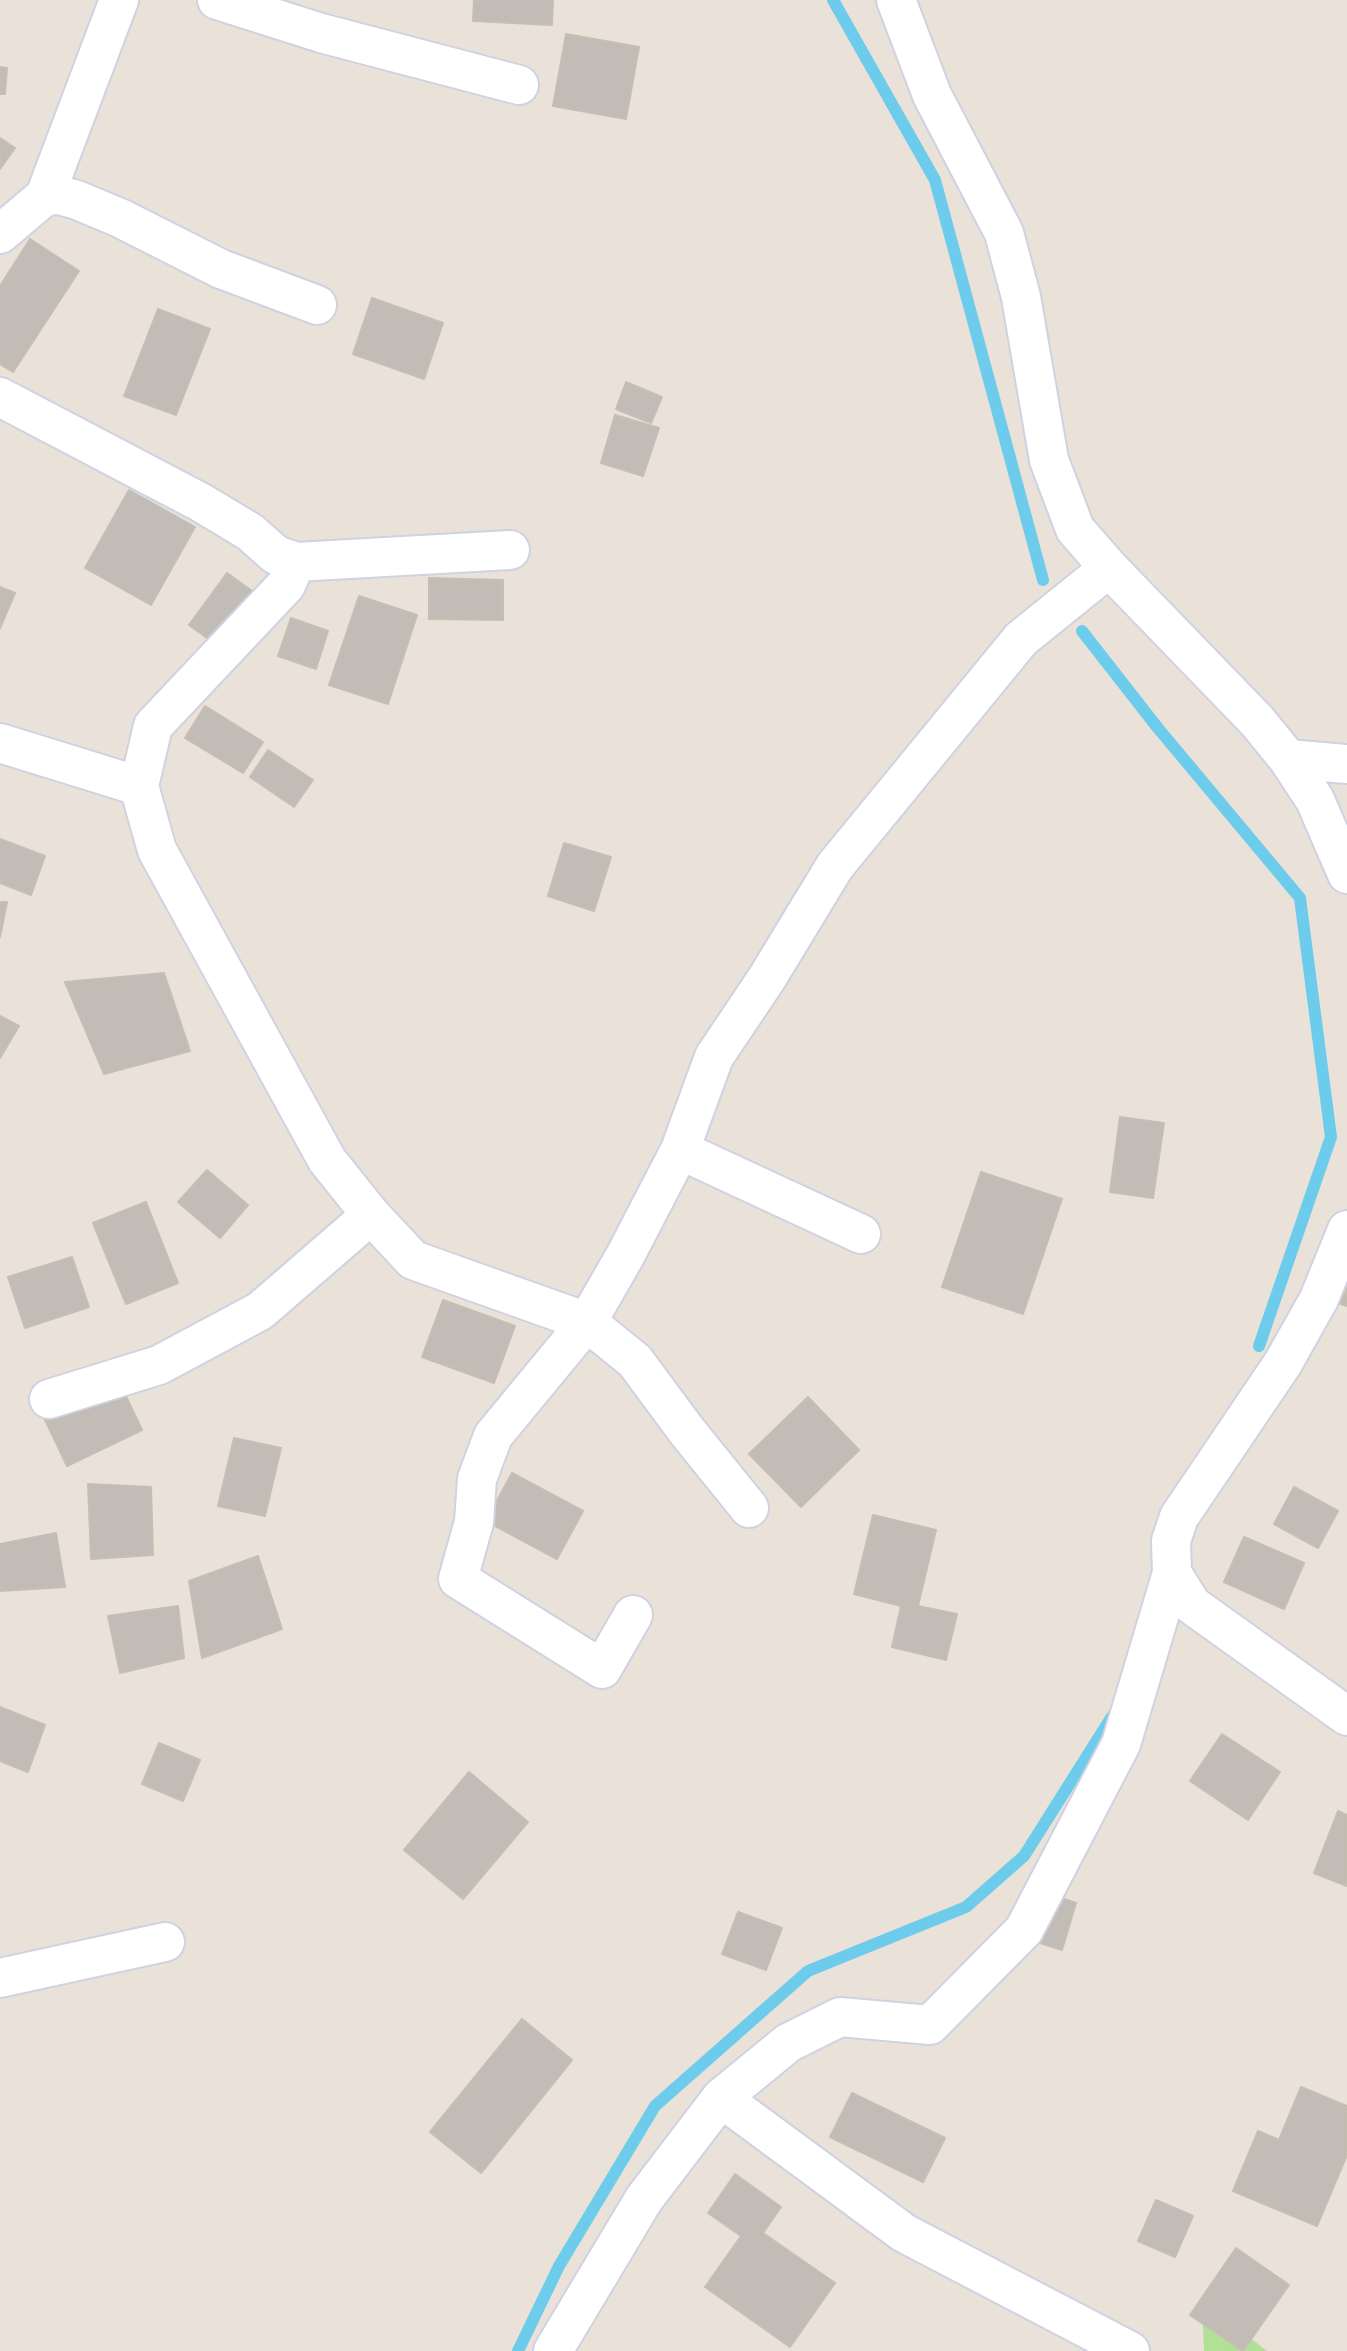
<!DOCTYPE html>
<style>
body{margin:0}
canvas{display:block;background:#eae2d9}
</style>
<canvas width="1347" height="2351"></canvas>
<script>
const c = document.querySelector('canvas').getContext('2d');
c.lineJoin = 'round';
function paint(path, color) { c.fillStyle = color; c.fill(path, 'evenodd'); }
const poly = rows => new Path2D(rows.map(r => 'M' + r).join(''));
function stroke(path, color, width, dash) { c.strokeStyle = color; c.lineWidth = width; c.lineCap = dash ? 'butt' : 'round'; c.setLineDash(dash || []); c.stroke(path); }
paint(poly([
 [1203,2324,1239,2329,1267,2351,1204,2351]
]), '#b1e096');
stroke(poly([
 [833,0,935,180,1043,580],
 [1082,631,1157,727,1300,898,1331,1137,1259,1346],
 [518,2351,559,2266,655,2106,808,1971,966,1907,1024,1856,1113,1715]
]), '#6dcceb', 12);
const building = poly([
 [474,0,553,0,552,25,473,21,474,0],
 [566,34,639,47,626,119,553,106,566,34],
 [0,67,7,68,5,94,0,94,0,67],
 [0,138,15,148,0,169,0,138],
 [30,239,79,271,13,372,0,364,0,286,30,239],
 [372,298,443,323,424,379,353,354,372,298],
 [158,309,210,329,176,415,124,396,158,309],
 [626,382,662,397,651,423,616,409,626,382],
 [615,415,659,428,643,476,601,463,615,415],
 [129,490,195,527,151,605,85,568,129,490],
 [227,573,259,596,221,648,189,625,227,573],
 [429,578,503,580,503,620,429,619,429,578],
 [0,587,15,593,0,628,0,587],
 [359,596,417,615,388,704,329,685,359,596],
 [291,618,328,631,316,669,278,656,291,618],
 [205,706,263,742,243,773,185,738,205,706],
 [268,750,313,780,294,807,250,777,268,750],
 [0,839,45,856,31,895,0,883,0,839],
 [564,843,611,857,594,911,548,896,564,843],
 [0,902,7,902,0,937,0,902],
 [164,973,190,1051,104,1074,65,982,164,973],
 [0,1016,19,1026,0,1058,0,1016],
 [1120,1117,1164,1123,1153,1198,1110,1192,1120,1117],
 [207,1170,248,1205,220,1238,178,1202,207,1170],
 [981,1172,1062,1199,1023,1314,942,1287,981,1172],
 [146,1202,178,1283,126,1304,93,1223,146,1202],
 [72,1257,89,1307,25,1328,8,1277,72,1257],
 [1347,1264,1347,1306,1335,1302,1347,1264],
 [443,1300,515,1326,494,1383,422,1357,443,1300],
 [113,1369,142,1430,67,1466,38,1405,113,1369],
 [808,1397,859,1450,801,1507,749,1454,808,1397],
 [234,1438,281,1448,265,1516,218,1506,234,1438],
 [512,1473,583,1511,557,1559,486,1521,512,1473],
 [88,1484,151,1487,153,1555,91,1559,88,1484],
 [1294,1487,1338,1511,1318,1548,1274,1524,1294,1487],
 [873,1515,936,1530,918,1606,957,1614,946,1660,892,1647,901,1606,854,1594,873,1515],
 [56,1533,65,1587,0,1591,0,1544,56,1533],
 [1244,1537,1304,1563,1284,1609,1224,1582,1244,1537],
 [258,1556,282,1629,202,1658,189,1581,258,1556],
 [178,1606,184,1658,120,1673,108,1616,178,1606],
 [0,1707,45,1725,28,1772,0,1761,0,1707],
 [1222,1734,1280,1772,1248,1820,1190,1781,1222,1734],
 [159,1743,200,1760,183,1801,142,1784,159,1743],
 [469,1772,528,1822,463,1899,404,1850,469,1772],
 [1338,1811,1347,1815,1347,1886,1314,1873,1338,1811],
 [1052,1895,1076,1903,1062,1950,1037,1942,1052,1895],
 [738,1912,782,1928,766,1970,722,1954,738,1912],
 [522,2019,572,2060,481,2173,430,2132,522,2019],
 [1301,2087,1347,2106,1347,2155,1317,2226,1233,2191,1258,2131,1279,2140,1301,2087],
 [852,2093,945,2138,923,2182,830,2137,852,2093],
 [735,2174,781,2207,763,2233,835,2283,790,2347,705,2287,741,2236,708,2213,735,2174],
 [1156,2200,1193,2216,1175,2257,1138,2241,1156,2200],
 [1236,2248,1289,2285,1243,2351,1190,2315,1236,2248]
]);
paint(building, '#c2bcb6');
stroke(building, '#c5beb3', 2);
const street = poly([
 [217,0,321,33,519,85],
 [896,0,932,95,1004,233,1021,297,1049,460,1075,529,1109,568,1257,721,1288,759,1315,800,1347,874],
 [45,196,119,0],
 [0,234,45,196,59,195,77,200,120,218,221,269,317,305],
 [0,397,200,502,250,532,276,555,296,562,286,585,153,726,139,786,157,850,327,1160,371,1215,413,1260,587,1322,625,1256,680,1150,714,1057,767,978,835,866,1021,639,1109,568],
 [296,562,510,550],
 [0,743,139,786],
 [1288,759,1347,764],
 [680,1150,861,1234],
 [1347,1230,1319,1299,1283,1363,1179,1517,1171,1541,1172,1573,1192,1605,1347,1716],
 [49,1399,159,1365,260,1311,371,1215],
 [633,1615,602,1669,458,1579,474,1522,477,1479,493,1436,587,1322,635,1361,686,1430,749,1508],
 [0,1978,165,1942],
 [721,2098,904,2233,1130,2351],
 [553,2351,644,2199,721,2098,788,2043,840,2017,930,2025,1024,1930,1121,1744,1172,1573]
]);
stroke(street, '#cfd2e1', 42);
stroke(street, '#fff', 38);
</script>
